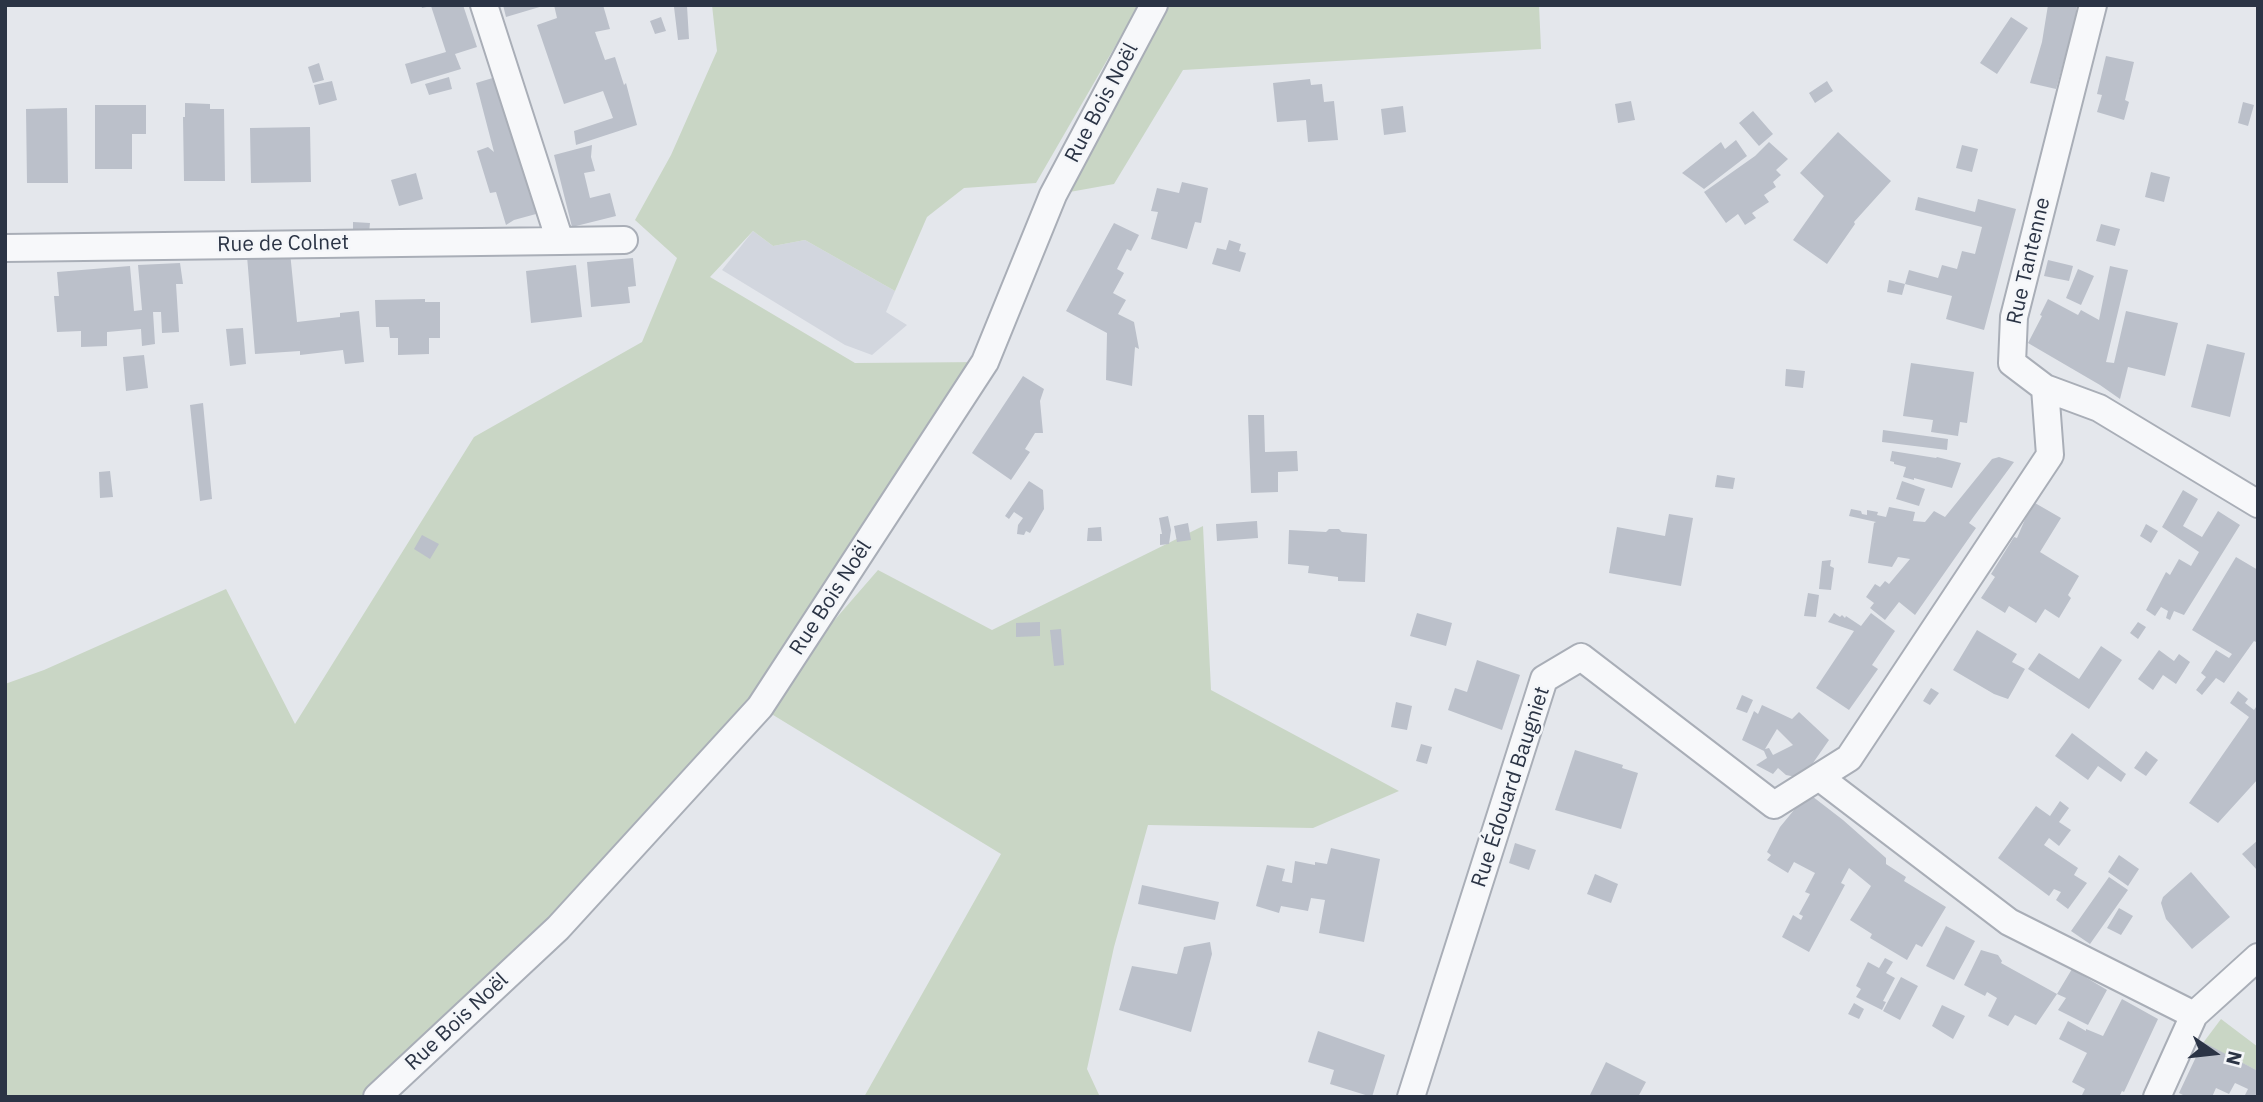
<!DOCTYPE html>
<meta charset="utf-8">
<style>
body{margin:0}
#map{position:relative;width:2263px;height:1102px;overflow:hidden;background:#e4e7ec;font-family:"IBM Plex Sans",sans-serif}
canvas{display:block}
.frame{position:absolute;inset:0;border:7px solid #2b3445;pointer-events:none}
.north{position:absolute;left:2179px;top:1018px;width:70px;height:70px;-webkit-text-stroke:5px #f4f6f9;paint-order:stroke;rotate:104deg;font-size:19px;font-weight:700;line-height:28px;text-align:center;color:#2b3445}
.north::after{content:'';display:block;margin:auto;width:24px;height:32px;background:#2b3445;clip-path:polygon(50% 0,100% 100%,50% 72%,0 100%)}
</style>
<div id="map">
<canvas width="2263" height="1102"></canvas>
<div class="frame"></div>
<div class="north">N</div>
</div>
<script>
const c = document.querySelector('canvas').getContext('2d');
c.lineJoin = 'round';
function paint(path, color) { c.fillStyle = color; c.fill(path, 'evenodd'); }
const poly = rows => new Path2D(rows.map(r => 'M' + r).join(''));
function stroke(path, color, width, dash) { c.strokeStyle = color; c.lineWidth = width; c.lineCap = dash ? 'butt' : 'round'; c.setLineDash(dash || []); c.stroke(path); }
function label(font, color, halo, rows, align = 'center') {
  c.font = font + ' "IBM Plex Sans",sans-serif'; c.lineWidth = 5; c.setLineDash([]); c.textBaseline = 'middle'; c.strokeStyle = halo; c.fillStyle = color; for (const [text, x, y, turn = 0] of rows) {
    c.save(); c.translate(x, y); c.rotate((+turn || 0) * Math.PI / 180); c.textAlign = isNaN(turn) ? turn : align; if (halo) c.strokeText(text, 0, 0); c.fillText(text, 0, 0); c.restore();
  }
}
paint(poly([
 [753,231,773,246,805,240,895,291,886,312,907,325,872,355,845,345,722,270]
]), '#d2d6de');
paint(poly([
 [712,5,1139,5,1036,183,964,188,927,217,895,291,805,240,773,246,753,231,710,277,855,363,985,362,765,700,878,570,992,630,1203,526,1211,690,1399,791,1313,828,1148,825,1114,947,1087,1069,1100,1097,864,1097,1001,854,760,707,377,1097,5,1097,5,684,44,670,226,589,295,724,474,437,642,342,677,258,635,220,671,155,717,51],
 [1160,5,1539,5,1541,49,1183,70,1114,184,1053,195],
 [2221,1019,2258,1047,2258,1071,2203,1043]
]), '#c9d6c5');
paint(poly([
 [421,5,463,5,477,47,455,54,461,69,411,84,405,64,446,52,431,6,422,8],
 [503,5,543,5,543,6,506,17],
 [554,5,603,5,610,29,595,32,605,60,615,57,624,85,626,83,637,125,576,145,574,131,613,118,603,91,564,104,537,25,557,18],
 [2048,5,2077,5,2075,22,2056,89,2030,83,2042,42],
 [687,6,689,39,678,40,674,7],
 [661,17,666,31,655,34,650,21],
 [2011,17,2028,28,1997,74,1980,63],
 [2106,56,2134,62,2125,100,2129,102,2124,120,2097,112,2102,95,2097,94],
 [319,63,324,80,313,83,308,67],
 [449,77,452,89,429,95,425,84],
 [496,77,536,214,514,220,506,225,496,192,490,193,477,151,488,147,494,152,476,83],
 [1310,79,1311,85,1322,84,1324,102,1334,101,1338,140,1308,142,1306,120,1277,122,1273,83],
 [332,81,337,100,319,105,314,85],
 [1827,81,1833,91,1815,103,1809,93],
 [1631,101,1635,120,1618,123,1615,104],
 [2243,102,2254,105,2248,126,2238,123],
 [185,103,210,104,210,109,224,109,225,181,184,181,183,117,185,117],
 [95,105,146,105,146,134,132,134,132,169,95,169],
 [1403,106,1406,132,1384,135,1381,109],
 [67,108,68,183,27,183,26,109],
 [1753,111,1773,134,1759,146,1739,123],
 [310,127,311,182,251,183,250,128],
 [1838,132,1891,181,1854,222,1855,224,1827,264,1793,240,1824,196,1800,173],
 [1736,140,1747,156,1704,189,1682,173,1721,142,1725,149],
 [1769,142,1788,159,1776,170,1781,175,1773,182,1776,187,1764,195,1769,202,1752,213,1756,218,1745,225,1738,214,1726,223,1704,192,1755,156],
 [592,145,591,157,595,171,584,173,590,198,610,193,616,216,572,227,554,155],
 [1962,145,1978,149,1972,172,1956,168],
 [2151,172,2170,177,2164,202,2145,197],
 [416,173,423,199,399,206,391,180],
 [1182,182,1208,188,1201,223,1195,222,1187,249,1151,239,1158,212,1151,211,1157,188,1179,193],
 [1918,197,1975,212,1978,199,2016,209,1984,330,1946,319,1952,296,1905,284,1902,295,1887,292,1889,280,1905,284,1909,270,1938,278,1942,265,1957,269,1962,251,1975,254,1982,227,1915,210],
 [353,222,370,223,369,233,353,232],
 [1114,223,1139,235,1131,251,1127,249,1117,269,1124,273,1113,293,1126,300,1118,314,1134,322,1139,349,1135,347,1132,386,1106,380,1107,333,1066,311],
 [2101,224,2120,229,2115,246,2096,241],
 [1229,240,1241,244,1239,251,1246,253,1240,272,1212,264,1217,248,1226,250],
 [290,252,297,322,340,317,340,313,359,311,364,362,345,364,343,350,300,355,300,351,255,354,247,256],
 [633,258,636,286,628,287,630,303,591,307,587,262],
 [2048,260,2073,266,2069,281,2044,276],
 [180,263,183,284,176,284,179,332,162,333,161,312,153,312,155,344,142,346,141,329,107,332,107,346,81,347,81,331,57,332,54,296,59,296,57,272,130,266,134,311,142,310,138,265],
 [576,265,582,317,531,323,526,271],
 [2110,266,2128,270,2106,362,2114,363,2126,311,2178,323,2165,376,2128,367,2120,399,2100,385,2028,343,2042,316,2040,315,2048,299,2078,315,2081,310,2099,320],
 [2078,269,2094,276,2081,305,2066,298],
 [425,299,425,302,440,302,440,338,429,338,429,354,398,355,398,338,390,338,389,327,376,327,375,300],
 [243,328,246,364,230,366,226,329],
 [2207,344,2245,353,2230,417,2191,407],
 [144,355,148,388,126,391,123,357],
 [1911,363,1974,372,1967,423,1960,422,1958,436,1931,432,1933,420,1903,416],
 [1786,369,1805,371,1803,388,1785,386],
 [1023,376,1044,389,1040,401,1043,433,1035,433,1025,449,1030,452,1011,480,972,453],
 [203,403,212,499,200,501,190,405],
 [1248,415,1264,415,1265,452,1297,451,1298,471,1278,472,1278,492,1251,493],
 [1883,430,1948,439,1947,450,1882,442],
 [1892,451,1936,458,1937,457,1961,463,1952,488,1914,478,1914,480,1903,477,1906,467,1894,464,1894,462,1890,461],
 [1999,457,2014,462,1969,523,1976,528,1915,615,1899,602,1885,620,1870,608,1874,603,1866,597,1875,584,1880,587,1885,581,1889,584,1910,559,1898,557,1892,567,1868,563,1874,523,1876,522,1849,516,1851,509,1861,511,1862,514,1867,515,1867,510,1878,512,1877,515,1886,517,1889,507,1915,512,1913,521,1925,522,1934,511,1945,517,1992,459],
 [110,471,113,497,100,498,99,472],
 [1717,475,1735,478,1733,489,1715,487],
 [1029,481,1043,490,1044,509,1030,533,1026,531,1024,535,1017,534,1018,525,1023,518,1014,512,1009,519,1005,516],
 [1902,481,1925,489,1919,506,1896,499],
 [2183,490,2198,499,2183,526,2202,537,2218,511,2240,525,2184,615,2174,611,2170,620,2166,618,2168,611,2161,607,2155,616,2146,610,2166,572,2170,575,2179,559,2191,566,2199,552,2162,527],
 [2035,503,2061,518,2040,552,2079,576,2068,595,2071,598,2059,618,2045,609,2036,623,2009,606,2005,613,1981,598,1995,577,1991,574,2014,537,2017,538,2026,517],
 [1669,514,1693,518,1681,586,1609,573,1617,527,1665,536],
 [1168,516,1171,530,1169,544,1160,545,1160,534,1162,534,1159,518],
 [1257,521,1258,538,1217,541,1216,524],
 [1188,523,1191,540,1177,542,1174,526],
 [2146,524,2158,531,2151,543,2140,536],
 [1101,527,1102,541,1087,541,1088,528],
 [1329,529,1339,529,1342,532,1367,534,1365,582,1338,581,1338,577,1308,573,1309,566,1288,564,1289,530,1326,532],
 [422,535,439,544,430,559,414,549],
 [2236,557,2258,570,2258,643,2254,641,2224,683,2216,678,2202,695,2196,690,2206,677,2201,673,2216,650,2229,658,2232,654,2192,630],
 [1831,560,1830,566,1834,568,1831,590,1819,589,1822,561],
 [1808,593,1819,595,1816,617,1804,616],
 [1417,613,1452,623,1446,646,1410,636],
 [1834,613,1840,617,1842,615,1845,618,1846,616,1861,626,1871,613,1895,631,1872,665,1878,669,1849,710,1816,688,1854,631,1828,622],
 [1040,622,1040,636,1016,637,1016,623],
 [2138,622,2146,627,2138,639,2130,633],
 [1061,629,1064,665,1054,666,1050,630],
 [1977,630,2017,654,2012,662,2025,669,2008,699,1994,694,1953,670],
 [2101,646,2122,660,2089,709,2028,669,2039,653,2079,679],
 [2159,650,2174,661,2179,654,2190,662,2176,684,2163,675,2153,690,2138,679],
 [1477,660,1520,675,1502,730,1448,710,1455,688,1467,692],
 [1931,688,1939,693,1930,705,1923,701],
 [2238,691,2248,699,2245,703,2254,710,2258,704,2258,779,2218,823,2189,803,2249,717,2230,703],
 [1742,695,1753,700,1747,713,1736,709],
 [1396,702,1412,706,1407,730,1391,727],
 [1762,705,1792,719,1799,712,1829,740,1813,763,1796,777,1786,775,1778,768,1773,774,1756,765,1767,758,1764,751,1742,740,1754,711,1758,714],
 [1777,729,1793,745,1773,755,1769,748,1765,749],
 [2072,733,2126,774,2121,782,2098,766,2088,780,2055,756],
 [1421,744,1432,747,1427,764,1416,761],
 [1575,750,1623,765,1622,768,1638,773,1621,829,1555,810],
 [2146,751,2158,760,2146,776,2134,768],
 [1808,793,1843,820,1886,858,1886,864,1906,877,1904,881,1946,907,1922,947,1916,944,1907,960,1870,938,1872,934,1850,920,1871,886,1849,868,1841,883,1845,885,1809,952,1782,937,1793,915,1801,920,1803,916,1799,914,1810,894,1805,892,1815,873,1794,862,1788,873,1767,860,1771,855,1767,852,1780,827],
 [2060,801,2069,808,2059,822,2071,830,2059,846,2049,838,2044,845,2078,868,2074,875,2087,883,2068,909,2056,900,2061,892,2054,889,2049,896,1998,858,2036,806,2050,816],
 [2258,840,2258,871,2242,854],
 [1515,843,1536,850,1529,870,1509,863],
 [1331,848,1380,859,1364,942,1319,933,1325,900,1311,898,1308,911,1281,906,1279,913,1256,906,1267,865,1285,869,1282,881,1292,883,1295,861,1315,865,1315,862,1327,864],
 [2119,855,2139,869,2128,886,2108,872],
 [2191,872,2230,917,2192,949,2166,919,2161,903,2163,897],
 [1595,874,1618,884,1611,903,1587,894],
 [2109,877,2128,890,2090,944,2071,931],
 [1142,885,1219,902,1215,920,1138,904],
 [2119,908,2133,916,2121,935,2107,928],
 [1946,926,1975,941,1954,980,1926,966],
 [1210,942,1212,954,1191,1032,1119,1010,1132,966,1177,974,1184,947],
 [1981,950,1998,955,2002,961,2001,963,2057,994,2072,969,2107,990,2088,1025,2058,1010,2066,998,2057,994,2036,1025,2015,1015,2008,1026,1988,1016,1997,998,1987,992,1985,996,1964,985],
 [1885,958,1893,962,1886,973,1895,978,1883,1001,1886,1002,1882,1010,1856,997,1861,989,1856,986,1868,962,1879,968],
 [1901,977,1918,986,1900,1020,1883,1011],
 [2122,999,2158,1019,2124,1092,2122,1091,2119,1097,2081,1097,2085,1089,2072,1082,2087,1053,2059,1039,2068,1021,2086,1031,2086,1029,2103,1036],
 [1854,1003,1864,1009,1859,1019,1848,1014],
 [1942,1005,1965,1016,1953,1039,1932,1026],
 [1318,1031,1385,1055,1372,1097,1330,1084,1334,1070,1308,1062],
 [2203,1042,2258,1071,2258,1097,2244,1097,2248,1089,2235,1083,2229,1094,2216,1088,2212,1097,2187,1097,2179,1093],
 [1606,1062,1646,1082,1638,1097,1589,1097]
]), '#bbc0ca');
const street = poly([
 [2093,5,2014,317,2012,363,2045,388,2099,408,2258,504],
 [560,241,624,240],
 [5,248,560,241,484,5],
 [1819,777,2009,922,2194,1015],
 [377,1097,558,928,760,707,985,362,1053,195,1154,5],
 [1411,1097,1544,679,1581,657,1774,805,1849,758,2050,455,2045,388],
 [2157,1097,2194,1015,2258,957]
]);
stroke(street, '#a9aeb7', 30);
stroke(street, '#f7f8fa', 26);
label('21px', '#2b3445', '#f4f6f9', [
 ["Rue Bois Noël",1102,103,-62],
 ["Rue de Colnet",283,244,-1],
 ["Rue Tantenne",2029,261,-77],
 ["Rue Bois Noël",831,598,-57],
 ["Rue Édouard Baugniet",1511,787,-72],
 ["Rue Bois Noël",457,1022,-43]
]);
</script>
